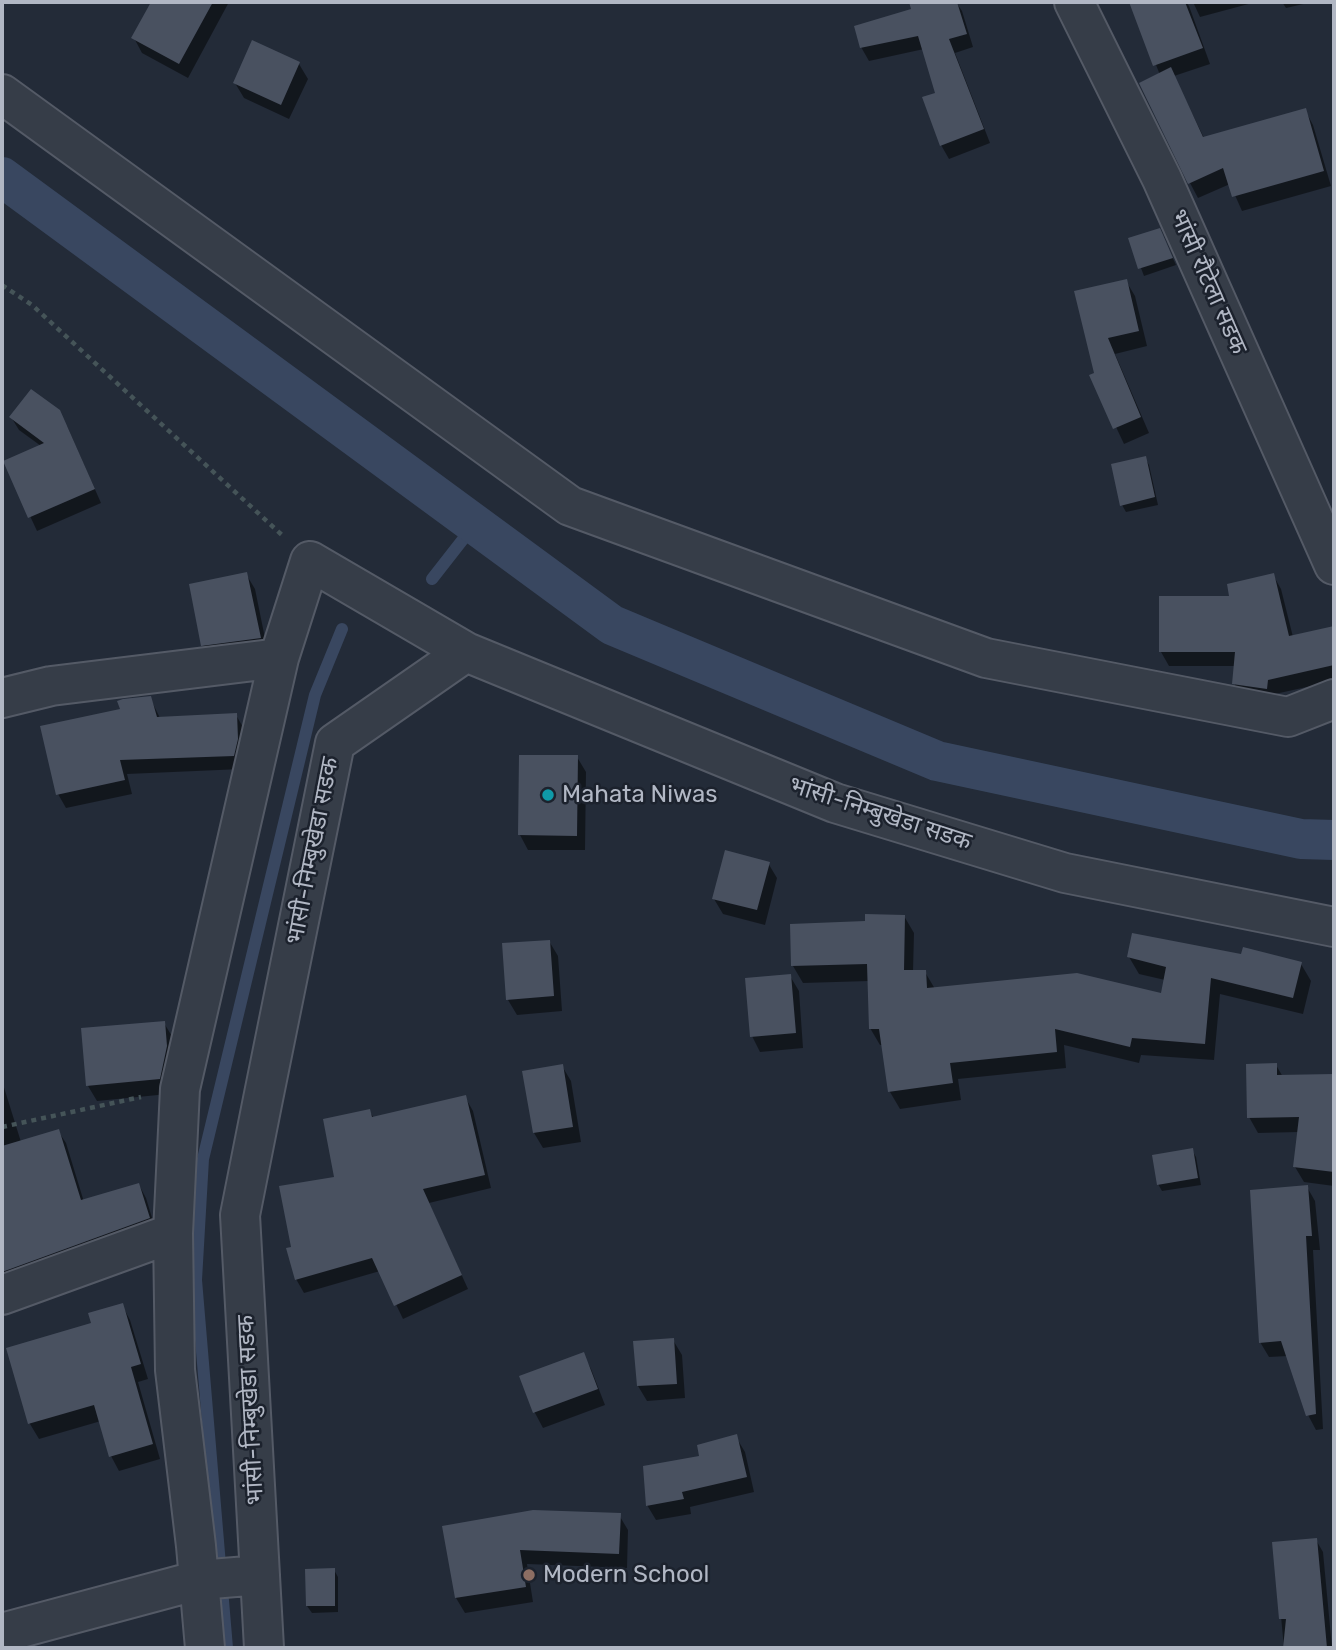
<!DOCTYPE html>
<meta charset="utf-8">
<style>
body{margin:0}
#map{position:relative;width:1336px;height:1650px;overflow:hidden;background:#232b38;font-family:Rubik,sans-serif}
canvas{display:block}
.frame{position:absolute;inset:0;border:4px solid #b1b7c4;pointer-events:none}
</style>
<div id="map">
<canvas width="1336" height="1650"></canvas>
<div class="frame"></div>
</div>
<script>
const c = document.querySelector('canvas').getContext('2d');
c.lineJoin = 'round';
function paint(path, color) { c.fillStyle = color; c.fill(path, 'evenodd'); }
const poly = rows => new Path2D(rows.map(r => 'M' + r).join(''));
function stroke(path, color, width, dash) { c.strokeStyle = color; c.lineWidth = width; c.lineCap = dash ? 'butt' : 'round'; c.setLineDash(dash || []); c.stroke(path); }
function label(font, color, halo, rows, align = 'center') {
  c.font = font + ' Rubik,"Noto Sans Devanagari",sans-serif'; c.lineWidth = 5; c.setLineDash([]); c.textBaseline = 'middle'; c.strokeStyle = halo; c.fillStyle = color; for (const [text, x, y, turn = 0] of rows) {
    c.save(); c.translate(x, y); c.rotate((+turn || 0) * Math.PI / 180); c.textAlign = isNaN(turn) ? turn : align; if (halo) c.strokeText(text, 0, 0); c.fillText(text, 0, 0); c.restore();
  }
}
paint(poly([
 [153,2,229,2,188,78,142,53,134,38],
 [910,2,956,2,962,11,973,47,955,53,990,143,949,159,941,145,937,94,924,49,869,61,861,47,913,10],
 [1149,2,1186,2,1189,6,1210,64,1174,76,1204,138,1305,110,1313,125,1331,186,1242,211,1230,184,1198,198,1190,183,1160,75,1133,7],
 [1193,2,1256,2,1200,17],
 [1282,2,1312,2,1286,8],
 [299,64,308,79,289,119,244,98,235,83],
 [1163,237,1176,265,1144,276,1130,239],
 [1126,281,1135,296,1147,346,1115,354,1149,433,1124,444,1092,376,1096,374],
 [11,417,67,426,101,503,37,531,5,462,41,446,19,430],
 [1145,458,1149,465,1158,505,1126,512,1122,505],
 [246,574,255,589,268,653,212,660,203,645],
 [1273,575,1281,589,1293,637,1332,628,1334,633,1334,681,1275,694,1274,702,1242,698,1234,683,1236,666,1169,666,1161,652,1231,597],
 [150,698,160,718,236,715,244,729,242,769,127,774,132,794,66,808,58,794],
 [577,757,586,772,585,850,528,850,520,835],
 [768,863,777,878,765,925,723,914,714,899],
 [904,916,914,933,913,972,925,972,935,989,1163,995,1165,980,1139,974,1129,957,1243,956,1301,964,1311,981,1303,1014,1220,994,1214,1060,1141,1055,1139,1063,1064,1045,1066,1068,958,1079,961,1100,900,1109,890,1092,883,1045,880,1045,870,1028,869,981,803,983,793,966,867,923],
 [549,941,558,956,562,1011,517,1015,508,1000],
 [790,976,799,991,803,1048,760,1052,752,1036],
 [164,1023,173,1038,168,1094,97,1101,88,1086],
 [1276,1065,1283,1077,1334,1076,1334,1186,1304,1182,1295,1167,1299,1132,1258,1133,1249,1117],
 [562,1066,571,1081,581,1142,543,1148,534,1133],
 [2,1081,21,1142,58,1131,66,1143,84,1202,139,1185,146,1198,156,1231,2,1277,2,1222,11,1220,2,1190],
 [465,1097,473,1111,491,1188,429,1203,468,1289,403,1319,380,1271,304,1293,296,1279,293,1249,336,1178,369,1111,374,1118],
 [1192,1150,1196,1157,1201,1185,1162,1191,1158,1184],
 [1307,1187,1315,1201,1320,1250,1313,1250,1323,1429,1316,1430,1308,1415,1288,1356,1269,1357,1260,1342],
 [122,1305,130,1320,148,1379,138,1382,160,1459,119,1471,111,1456,101,1421,39,1439,30,1424,8,1349,93,1324],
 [673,1340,682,1355,685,1398,647,1401,638,1386,635,1343],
 [583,1354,591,1369,605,1405,543,1428,535,1413,521,1377],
 [736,1437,745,1452,754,1492,690,1507,691,1514,656,1520,647,1505,701,1457],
 [619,1515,628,1530,627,1568,527,1564,533,1602,465,1613,456,1598,444,1527],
 [1316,1540,1323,1552,1332,1648,1284,1648,1274,1543],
 [334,1570,338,1577,338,1612,312,1613,307,1606,307,1571]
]), '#0007');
stroke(poly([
 [432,579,475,524],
 [227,1648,196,1280,203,1159,315,695,342,629]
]), '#394760', 12);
stroke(poly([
 [2,177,612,625,937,761,1301,839,1334,840]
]), '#394760', 40);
paint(poly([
 [151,2,213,2,179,64,131,38],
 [909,2,957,2,967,34,949,39,984,129,940,146,922,97,935,93,918,36,860,48,854,26,911,9],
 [1129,2,1185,2,1203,48,1153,66],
 [252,40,300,62,281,105,233,83],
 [1171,67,1203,137,1306,108,1324,171,1232,197,1223,168,1188,184,1139,83],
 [1160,228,1173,258,1138,269,1128,238],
 [1127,279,1139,331,1108,338,1141,417,1113,429,1089,375,1094,373,1074,291],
 [31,389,60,410,95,489,28,518,3,461,44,443,9,417],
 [1146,456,1155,497,1120,506,1111,464],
 [247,572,261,638,201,646,189,584],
 [1274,573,1289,636,1334,626,1334,665,1268,680,1267,689,1232,684,1235,652,1159,652,1159,596,1229,596,1227,584],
 [151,696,157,717,237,713,238,739,234,756,120,760,125,780,56,795,40,726,120,709,117,701,123,699],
 [519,755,578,755,577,836,518,835],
 [725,850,770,862,757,910,712,899],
 [865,914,905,915,904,970,926,970,927,988,1077,973,1161,993,1166,967,1127,957,1132,933,1241,954,1243,947,1302,962,1293,998,1211,978,1205,1044,1132,1038,1130,1047,1055,1029,1057,1052,950,1063,953,1083,888,1092,879,1029,869,1029,867,964,791,966,790,924,865,921],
 [550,940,554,996,506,1000,502,943],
 [791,974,796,1033,750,1037,745,978],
 [165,1021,167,1046,160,1079,86,1086,81,1028],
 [1277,1063,1277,1075,1334,1074,1334,1172,1293,1167,1299,1117,1247,1118,1246,1064],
 [563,1064,573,1127,533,1133,522,1071],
 [466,1095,485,1175,423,1189,462,1275,394,1306,372,1258,295,1280,286,1248,291,1247,279,1186,334,1177,323,1119,370,1109,372,1117],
 [59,1129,81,1200,139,1183,150,1218,2,1272,2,1146],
 [1193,1148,1198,1178,1157,1185,1152,1155],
 [1308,1185,1312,1236,1306,1236,1316,1414,1306,1416,1281,1341,1259,1343,1250,1190],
 [123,1303,141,1364,131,1367,153,1444,109,1457,94,1405,28,1424,6,1348,91,1323,88,1313],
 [674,1338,677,1384,637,1386,633,1341],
 [584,1352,598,1389,533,1413,519,1376],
 [737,1434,747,1477,682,1492,684,1499,646,1506,643,1466,699,1456,697,1445],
 [533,1510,621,1513,619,1554,520,1550,526,1587,455,1598,442,1526],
 [1317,1538,1327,1648,1283,1648,1286,1619,1279,1619,1272,1542],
 [335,1568,335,1606,306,1606,305,1569]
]), '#495160');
const minor = poly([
 [1074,2,1162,179,1334,565],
 [2,94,570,506,986,658,1288,717,1334,699],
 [2,698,51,686,279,658],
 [2,1295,173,1233],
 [2,1633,199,1580,260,1575],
 [205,1648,196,1546,175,1370,173,1233,180,1089,279,658,310,561,466,652,835,803,1065,873,1334,927],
 [264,1648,240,1215,263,1099,335,743,466,652]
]);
stroke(minor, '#545a66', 42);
stroke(poly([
 [2,285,32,305,283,536],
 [2,1127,141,1097]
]), '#455458', 4.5, [5, 5]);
stroke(minor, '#363d48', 38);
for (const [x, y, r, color] of [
 [548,795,7,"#0f9aa8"],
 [529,1575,7,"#8d6e63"]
]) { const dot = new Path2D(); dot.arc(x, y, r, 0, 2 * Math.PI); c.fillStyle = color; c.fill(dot); stroke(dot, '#1c222d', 2.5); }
label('24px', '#b1b7c4', '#1c222d', [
 ["भांसी रौटेला सडक",1208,282,66],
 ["भांसी-निम्बुखेडा सडक",880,814,18],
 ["भांसी-निम्बुखेडा सडक",313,851,-79],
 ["भांसी-निम्बुखेडा सडक",251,1410,-93]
]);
label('24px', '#b1b7c4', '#1c222d', [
 ["Mahata Niwas",562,795],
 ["Modern School",543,1575]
], 'left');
</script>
